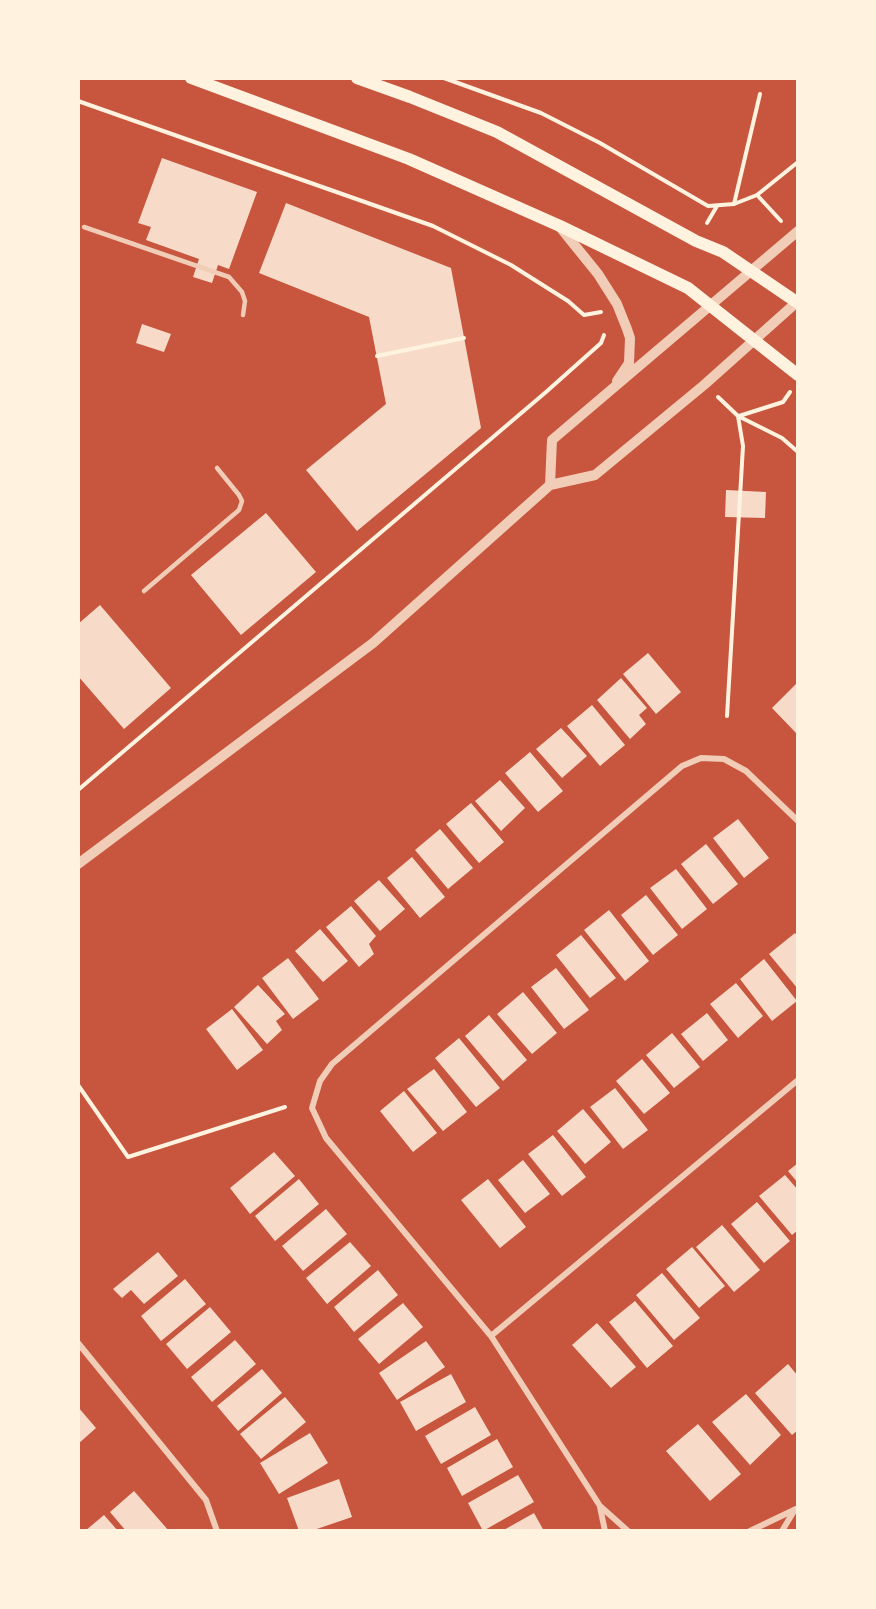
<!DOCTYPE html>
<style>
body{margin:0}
#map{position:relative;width:876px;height:1609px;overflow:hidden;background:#c8553d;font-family:Figtree,sans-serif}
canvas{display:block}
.frame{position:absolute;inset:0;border:80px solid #fff3e0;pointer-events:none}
</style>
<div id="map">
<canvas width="876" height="1609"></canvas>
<div class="frame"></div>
</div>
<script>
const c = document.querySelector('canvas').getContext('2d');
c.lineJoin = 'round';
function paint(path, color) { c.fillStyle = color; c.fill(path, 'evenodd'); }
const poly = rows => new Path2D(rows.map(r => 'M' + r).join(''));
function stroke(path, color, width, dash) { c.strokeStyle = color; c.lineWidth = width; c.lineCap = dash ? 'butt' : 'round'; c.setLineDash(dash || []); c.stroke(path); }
paint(poly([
 [162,158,257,192,229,269,218,265,212,283,193,277,199,259,146,240,151,227,138,223],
 [286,203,451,268,481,428,357,531,306,470,386,404,369,317,259,273],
 [142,324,171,334,164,352,136,343],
 [726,490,766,492,765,518,725,517],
 [266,513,316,572,241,635,191,575],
 [100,605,171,688,124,729,78,676,78,624],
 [648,653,681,692,656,714,623,674],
 [621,678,647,708,639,715,646,724,630,739,597,700],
 [798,682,798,730,796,733,772,708],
 [592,705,625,745,600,766,567,726],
 [561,728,587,756,562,778,536,749],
 [530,752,563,791,538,812,505,773],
 [500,780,525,808,501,831,475,801],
 [471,803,504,842,479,863,446,824],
 [738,819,769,858,744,878,713,838],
 [440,829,473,868,448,889,415,850],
 [706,844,738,884,713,904,681,864],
 [412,857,445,897,420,918,387,878],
 [676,869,707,909,682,929,650,888],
 [379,880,405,909,380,931,354,901],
 [646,895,678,935,653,955,621,915],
 [351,906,376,936,369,944,374,954,359,967,326,927],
 [609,910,649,961,625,981,584,930],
 [320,929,348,961,323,982,295,951],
 [795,933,798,937,798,989,769,954],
 [581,935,616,978,590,998,556,955],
 [288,958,319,999,293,1019,262,978],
 [764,959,797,1001,772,1021,740,979],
 [556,968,589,1010,564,1029,531,987],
 [736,983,763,1016,738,1038,710,1004],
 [258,985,285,1014,276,1021,282,1030,267,1044,234,1007],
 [523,992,557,1033,532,1054,497,1014],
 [232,1009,263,1050,237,1070,206,1029],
 [707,1013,728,1040,703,1061,681,1034],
 [489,1015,527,1060,503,1081,465,1036],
 [672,1033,700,1067,674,1088,646,1055],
 [459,1038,500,1088,476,1107,435,1058],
 [642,1059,670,1093,644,1114,616,1081],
 [434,1069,467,1112,443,1131,407,1089],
 [615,1088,648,1130,623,1149,590,1107],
 [404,1091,437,1133,413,1152,380,1111],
 [583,1109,611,1142,585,1164,557,1131],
 [553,1135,586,1177,562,1196,528,1154],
 [274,1152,295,1176,250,1214,230,1188],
 [523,1160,550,1194,525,1213,498,1180],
 [798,1163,798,1183,788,1171],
 [785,1175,798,1190,798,1230,792,1235,759,1196],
 [299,1179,319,1204,275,1241,255,1216],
 [488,1179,526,1227,500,1248,461,1200],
 [757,1202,790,1241,764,1263,731,1224],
 [326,1209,347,1234,303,1271,282,1246],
 [722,1225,760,1270,734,1292,696,1247],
 [350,1242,371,1266,327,1304,306,1278],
 [692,1247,725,1286,699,1308,666,1269],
 [158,1252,178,1276,144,1304,131,1290,122,1298,113,1289],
 [378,1270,398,1295,354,1332,334,1307],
 [662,1273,700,1318,674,1340,636,1295],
 [185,1279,206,1304,161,1341,141,1316],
 [635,1301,673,1346,647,1368,609,1322],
 [403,1303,423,1327,379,1364,358,1339],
 [210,1307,231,1332,187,1369,166,1344],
 [597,1323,636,1367,611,1388,572,1345],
 [235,1340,256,1364,212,1402,191,1377],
 [426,1341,445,1367,397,1400,379,1373],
 [788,1364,798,1376,798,1430,792,1435,755,1393],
 [262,1369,282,1393,238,1431,217,1406],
 [451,1374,466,1402,416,1431,400,1402],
 [746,1394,781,1435,750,1465,712,1422],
 [285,1397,306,1422,261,1459,240,1434],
 [78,1407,96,1428,78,1444],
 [475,1407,491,1435,441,1464,425,1436],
 [698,1424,741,1474,710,1501,666,1451],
 [310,1433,328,1463,279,1494,260,1463],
 [497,1439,513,1467,462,1496,447,1468],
 [518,1475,534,1502,483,1531,468,1503],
 [339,1479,352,1517,311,1531,299,1531,287,1498],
 [134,1491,169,1531,126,1531,110,1512],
 [534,1513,544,1531,502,1531],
 [104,1515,118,1531,85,1531]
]), '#f7dbc8');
stroke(poly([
 [444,78,541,113,600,143,708,206,734,204,757,195,798,162],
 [78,101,433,226,511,265,568,301,584,315,601,312],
 [757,195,781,221],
 [734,204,760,94],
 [707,223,717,206],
 [377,356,464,338],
 [718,397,738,416,782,438,798,452],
 [739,416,783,402,790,392],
 [727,716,743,446,738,416],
 [78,790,546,392,601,343,604,335],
 [78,1085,128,1157,285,1107]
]), '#fff3e0', 4);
stroke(poly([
 [84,227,229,277,242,292,245,301,243,315],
 [144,591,239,510,242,501,239,495,217,468]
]), '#f1ccb7', 4.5);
stroke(poly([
 [491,1336,798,1080],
 [78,1343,206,1500,217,1531],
 [600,1507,605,1531],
 [628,1531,600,1506,491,1336,326,1138,312,1108,320,1081,332,1064,682,766,701,758,724,759,746,771,798,821],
 [750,1531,798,1508],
 [782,1531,794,1511]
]), '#f1ccb7', 6);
stroke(poly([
 [560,227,598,274,617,304,627,329,630,338,629,363,617,381],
 [550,485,552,440,798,231],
 [78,864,373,643,550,485,595,475,704,385,798,301]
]), '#f1ccb7', 10);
stroke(poly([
 [191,78,409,159,560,226,688,288,798,375],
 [357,78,410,97,497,132,696,241,723,252,798,303]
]), '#fff3e0', 12);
</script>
